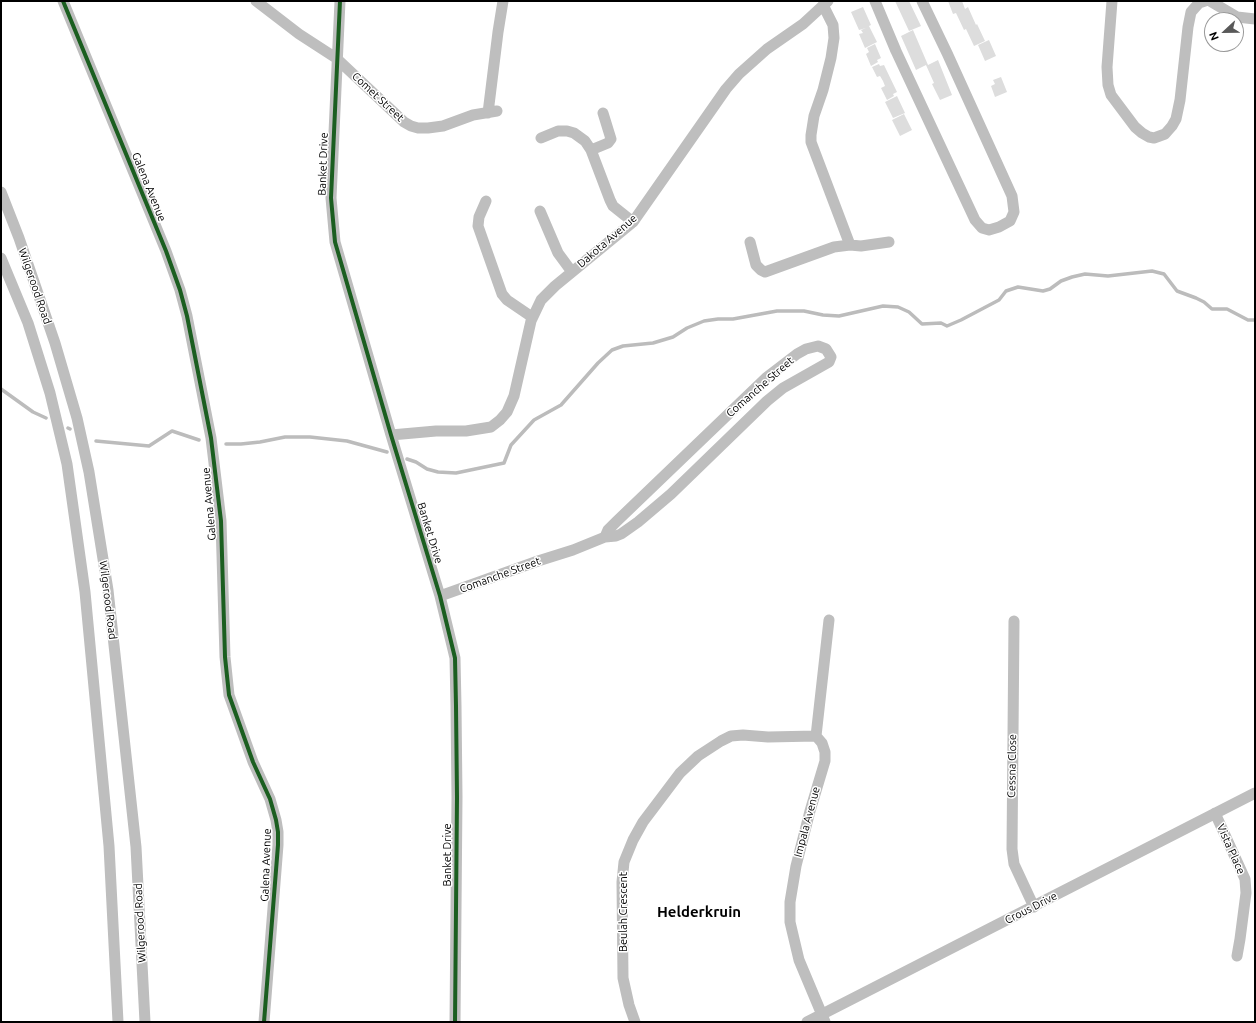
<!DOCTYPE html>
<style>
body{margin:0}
#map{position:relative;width:1256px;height:1023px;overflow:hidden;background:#fff;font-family:Ubuntu,sans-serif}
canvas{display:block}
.frame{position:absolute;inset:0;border:2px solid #000;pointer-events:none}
.north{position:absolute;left:1204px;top:12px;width:40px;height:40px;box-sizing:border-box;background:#fff;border:1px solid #999;border-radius:50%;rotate:248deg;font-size:11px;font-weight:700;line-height:16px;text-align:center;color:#000}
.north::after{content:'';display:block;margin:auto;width:14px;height:18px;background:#595959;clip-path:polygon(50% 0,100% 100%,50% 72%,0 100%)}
</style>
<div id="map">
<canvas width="1256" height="1023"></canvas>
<div class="frame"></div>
<div class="north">N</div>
</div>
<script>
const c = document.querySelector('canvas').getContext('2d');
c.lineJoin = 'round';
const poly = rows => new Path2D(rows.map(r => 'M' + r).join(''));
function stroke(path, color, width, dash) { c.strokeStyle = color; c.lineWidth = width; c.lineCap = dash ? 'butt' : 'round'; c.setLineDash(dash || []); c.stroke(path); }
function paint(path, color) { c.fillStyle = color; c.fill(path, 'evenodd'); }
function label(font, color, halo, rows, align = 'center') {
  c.font = font + ' Ubuntu,sans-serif'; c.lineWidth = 3; c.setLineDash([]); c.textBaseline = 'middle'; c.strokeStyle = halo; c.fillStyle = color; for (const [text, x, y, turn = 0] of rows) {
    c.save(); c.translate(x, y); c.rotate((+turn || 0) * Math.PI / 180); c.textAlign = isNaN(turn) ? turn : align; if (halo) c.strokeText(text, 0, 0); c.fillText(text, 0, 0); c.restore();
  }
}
stroke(poly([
 [1,389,33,412,46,418],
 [68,428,70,429],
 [96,441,149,446,172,431,199,440],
 [226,444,241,444,260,442,285,437,310,437,347,441,387,452],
 [407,459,416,462,427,469,438,472,456,473,504,463,511,445,534,420,561,405,598,363,612,350,623,346,653,343,673,337,687,328,704,321,718,319,733,319,777,311,804,311,823,315,839,316,883,306,898,307,909,312,922,324,941,323,947,326,961,320,999,300,1006,291,1018,287,1043,291,1050,289,1061,281,1072,277,1085,274,1108,276,1152,271,1164,274,1177,291,1196,298,1204,302,1212,309,1227,309,1248,320,1255,320]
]), '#bcbcbc', 3.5);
paint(poly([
 [895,1,909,1,921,26,909,31],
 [948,1,962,1,965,9,968,7,976,25,977,24,985,41,974,46,966,29,964,30,956,13,953,14],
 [863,7,871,25,869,26,877,42,865,48,859,34,863,33,861,30,866,28,859,30,851,12],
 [913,30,928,65,938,60,952,95,940,100,932,84,934,83,926,65,916,70,901,36],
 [989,40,996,56,985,61,978,45],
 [875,44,881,58,877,60,878,62,871,66,866,54,869,52,867,48],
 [879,64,880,66,884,65,897,92,893,94,894,96,887,100,881,88,885,86,883,81,880,76,877,77,872,67],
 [1001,77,1007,92,995,97,991,86,995,84,993,80],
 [897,96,905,113,893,118,885,102],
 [904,114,912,130,900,136,892,120]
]), '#ddd');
stroke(poly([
 [63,1,166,251,180,290,187,316,211,438,221,521,225,657,229,695,253,762,270,799,276,820,278,832,278,845,264,1022],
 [256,1,299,34,336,58,404,122,411,126,418,128,428,128,443,126,473,115,497,111],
 [340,1,331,198,335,242,391,435,440,596,455,658,456,706,457,797,455,1022],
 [875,1,896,51,975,220,982,228,989,230,999,227,1010,221,1014,212,1012,196,947,53,922,1],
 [1112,1,1107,67,1108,85,1111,95,1135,127,1142,133,1149,137,1154,138,1165,134,1172,126,1176,119,1180,100,1188,27,1191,12,1199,3,1205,1],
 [1210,1,1237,17,1255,19],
 [488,113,498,32,503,1],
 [541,138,558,131,567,131,574,133,585,141,591,150,610,200,613,206,633,222],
 [591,150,608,143,611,139,603,113],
 [1,192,19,238,55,343,77,418,89,472,108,590,136,847,145,1022],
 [486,201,479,217,478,226,502,294,507,300,532,317],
 [540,211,558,253,572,272],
 [750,242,756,265,761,270,765,272,834,247,850,245,811,142,811,135,814,116,823,90,831,58,834,38,833,25,823,5],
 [850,245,861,246,889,242],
 [1,258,28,323,50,393,67,464,85,592,109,846,118,1022],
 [391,435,436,431,466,431,491,427,500,420,507,412,514,396,531,321,541,300,555,286,633,222,726,89,739,74,767,49,803,24,828,1],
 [440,596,538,561,573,550,605,537,616,536,621,534,638,522,671,494,767,401,783,388,829,362,831,357,826,349,818,346,806,349,797,354,767,377,617,521,608,530,605,537],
 [1014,621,1012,849,1014,864,1034,907],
 [1215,813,1245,879,1246,893,1240,939,1237,956],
 [635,1022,629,1005,623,978,622,882,624,862,633,840,643,822,680,773,698,756,721,741,731,736,743,735,768,737,816,736],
 [807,1022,1255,793],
 [825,1022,799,960,790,922,790,902,796,866,810,811,825,761,825,752,822,743,816,736,829,620]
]), '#bebebe', 11);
stroke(poly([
 [63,1,166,251,180,290,187,316,211,438,221,521,225,657,229,695,253,762,270,799,276,820,278,832,278,845,264,1022],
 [340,1,331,198,335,242,391,435,440,596,455,658,456,706,457,797,455,1022]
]), '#1b5e20', 4);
label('11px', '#000', '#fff', [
 ["Comet Street",378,97,43],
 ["Banket Drive",323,164,-88],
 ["Galena Avenue",149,187,68],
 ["Dakota Avenue",607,241,-41],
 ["Wilgerood Road",35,286,71],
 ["Comanche Street",760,387,-41],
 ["Galena Avenue",209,504,-95],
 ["Banket Drive",430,533,73],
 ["Comanche Street",500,575,-20],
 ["Wilgerood Road",108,600,83],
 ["Cessna Close",1012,766,-89],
 ["Impala Avenue",807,822,-75],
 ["Vista Place",1231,849,66],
 ["Banket Drive",447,855,-90],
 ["Galena Avenue",266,865,-88],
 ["Crous Drive",1031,908,-27],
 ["Beulah Crescent",623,912,-90],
 ["Wilgerood Road",140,923,-93]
]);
label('bold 15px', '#000', '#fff', [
 ["Helderkruin",699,912]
]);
</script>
